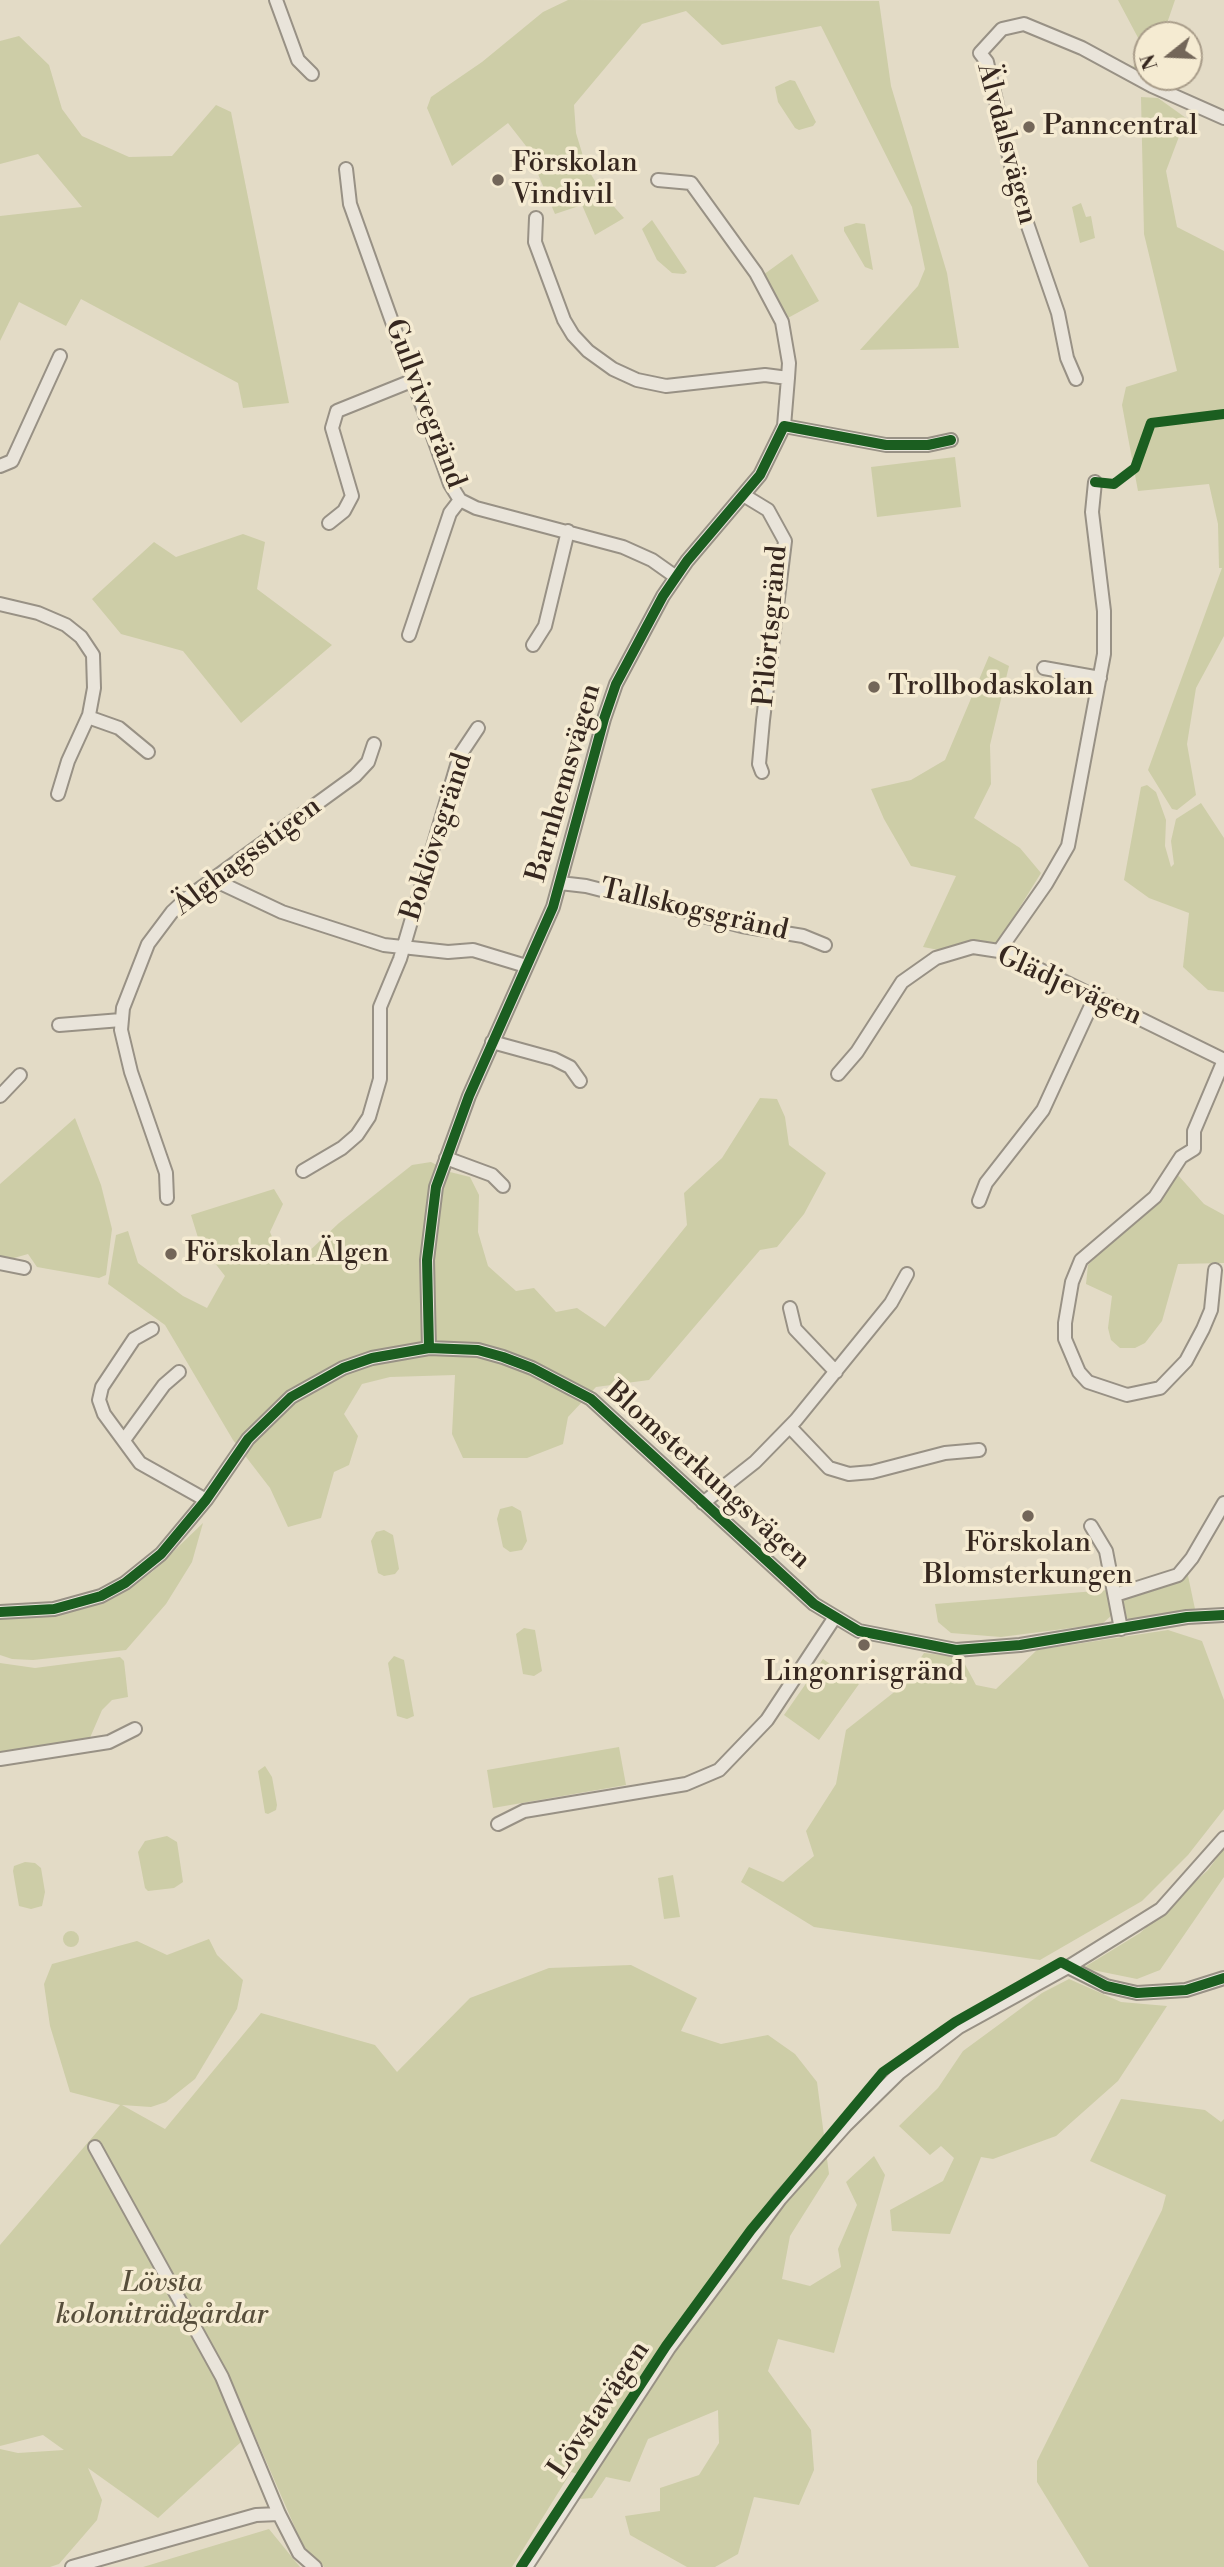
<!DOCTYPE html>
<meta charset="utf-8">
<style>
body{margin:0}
#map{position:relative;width:1224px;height:2567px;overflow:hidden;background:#e3dbc6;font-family:"Libre Bodoni",serif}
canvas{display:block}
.north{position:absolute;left:1133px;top:21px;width:70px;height:70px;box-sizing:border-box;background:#f5ebd2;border:2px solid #a99d8a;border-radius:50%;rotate:252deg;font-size:19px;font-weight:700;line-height:28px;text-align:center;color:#36271f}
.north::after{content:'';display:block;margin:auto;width:24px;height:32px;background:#736659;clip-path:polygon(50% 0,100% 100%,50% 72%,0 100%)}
</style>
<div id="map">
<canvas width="1224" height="2567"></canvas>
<div class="north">N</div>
</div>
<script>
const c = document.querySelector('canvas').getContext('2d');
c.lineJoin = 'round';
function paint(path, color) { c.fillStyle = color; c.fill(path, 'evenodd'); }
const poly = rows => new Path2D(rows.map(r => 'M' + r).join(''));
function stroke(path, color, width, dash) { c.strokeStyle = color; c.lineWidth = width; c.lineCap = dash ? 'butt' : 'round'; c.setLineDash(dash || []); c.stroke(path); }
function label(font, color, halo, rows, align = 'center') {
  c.font = font + ' "Libre Bodoni",serif'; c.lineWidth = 7; c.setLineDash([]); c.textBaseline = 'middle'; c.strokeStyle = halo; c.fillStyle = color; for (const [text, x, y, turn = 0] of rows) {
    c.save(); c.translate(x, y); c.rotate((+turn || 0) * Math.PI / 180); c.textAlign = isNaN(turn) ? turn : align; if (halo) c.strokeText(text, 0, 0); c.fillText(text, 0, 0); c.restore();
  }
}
paint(poly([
 [568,0,879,1,891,86,947,273,959,348,860,350,918,286,925,269,912,207,821,26,722,45,686,11,642,24,574,105,576,133,586,166,602,193,624,218,595,235,582,205,555,214,526,146,508,123,452,166,427,108,431,97,482,62,543,12],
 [1118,0,1175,0,1163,35,1147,35,1147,75,1132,69,1144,49],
 [19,36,49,65,62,109,82,136,129,157,172,156,216,105,231,112,289,403,243,408,238,383,81,299,66,326,19,302,0,341,0,216,82,207,38,154,0,164,0,41],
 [790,80,795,81,816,122,813,126,799,130,795,128,778,102,775,87],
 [1141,97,1158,98,1186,118,1166,171,1177,227,1224,251,1224,636,1196,688,1187,744,1196,795,1177,810,1172,809,1148,770,1222,568,1219,568,1218,524,1209,484,1138,491,1122,405,1126,387,1177,371,1144,234],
 [1081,203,1086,217,1091,216,1095,238,1080,243,1072,207],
 [652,220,687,272,684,274,672,273,657,260,642,229],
 [856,223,865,224,873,270,865,267,844,231,844,227],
 [792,254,819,301,786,319,763,275],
 [955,457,961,507,877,517,871,467],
 [243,534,265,542,257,589,332,645,241,723,183,651,121,634,92,599,154,542,176,557],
 [989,656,1009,666,990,745,991,784,974,818,1020,848,1041,873,997,944,980,942,939,950,923,947,956,876,911,866,884,819,871,789,911,780,945,760],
 [1147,785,1156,792,1166,820,1165,846,1171,867,1174,864,1171,841,1176,819,1201,803,1224,838,1224,992,1208,990,1183,967,1189,913,1149,898,1124,880,1141,787],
 [760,1098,777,1099,785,1117,789,1145,826,1173,804,1214,777,1247,760,1250,649,1380,596,1387,568,1417,563,1444,527,1458,463,1458,452,1434,455,1375,390,1377,362,1384,344,1414,358,1436,349,1465,334,1472,321,1518,288,1527,270,1488,233,1440,165,1325,108,1284,116,1235,128,1231,138,1263,183,1296,207,1308,225,1276,200,1244,191,1215,274,1189,283,1204,270,1232,282,1261,305,1255,339,1223,412,1165,431,1162,450,1172,470,1177,479,1195,478,1232,488,1266,516,1291,534,1288,556,1312,577,1308,605,1327,687,1225,684,1193,722,1158],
 [75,1118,101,1185,112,1229,106,1275,99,1278,37,1267,28,1254,7,1260,0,1258,0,1184],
 [1177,1174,1204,1204,1224,1215,1224,1263,1178,1264,1162,1321,1145,1343,1135,1348,1120,1348,1111,1340,1108,1328,1112,1296,1086,1284,1088,1265],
 [512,1506,521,1511,527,1541,522,1550,510,1552,503,1547,497,1519,500,1509],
 [203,1523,192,1562,166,1604,126,1650,33,1660,12,1659,0,1655,0,1618,55,1614,101,1602,125,1591,152,1572],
 [384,1530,393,1535,399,1569,395,1574,384,1576,378,1573,371,1541,376,1532],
 [1187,1571,1195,1609,1130,1620,1123,1615,1122,1597],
 [1108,1590,1112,1615,1102,1624,1001,1637,951,1633,938,1622,935,1604],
 [524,1628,535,1630,542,1671,534,1676,523,1674,516,1634],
 [1168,1630,1202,1641,1224,1700,1224,1809,1188,1855,1142,1901,1040,1960,814,1927,741,1882,749,1867,783,1882,814,1856,806,1831,836,1784,846,1730,902,1686,924,1653,961,1657,976,1685,996,1689,1037,1650],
 [394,1656,404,1660,414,1716,407,1719,397,1716,388,1663],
 [120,1657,124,1661,128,1697,112,1700,102,1710,89,1740,0,1752,0,1663,35,1668],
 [823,1659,859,1684,819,1740,784,1715],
 [619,1747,626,1785,493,1808,487,1770],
 [265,1766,272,1777,277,1805,276,1810,268,1814,265,1813,258,1771],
 [167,1836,177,1842,183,1882,174,1888,148,1891,145,1888,138,1852,145,1841],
 [1224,1848,1224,1877,1160,1970,1137,1979,1083,1968,1140,1933,1208,1870],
 [25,1862,35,1863,41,1868,45,1892,42,1906,31,1909,19,1906,13,1871,14,1866],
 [673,1875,680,1917,664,1919,658,1878],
 '63 1939a8 8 0 1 1 16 0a8 8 0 1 1-16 0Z',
 [209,1939,217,1955,243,1980,237,2009,195,2079,166,2102,151,2107,122,2105,165,2129,261,2013,375,2045,397,2072,470,1998,549,1968,631,1965,697,1998,681,2031,721,2044,768,2035,795,2054,817,2082,829,2174,790,2236,782,2279,810,2286,841,2267,838,2249,857,2205,846,2182,874,2156,885,2175,834,2353,778,2339,768,2371,811,2430,814,2470,799,2505,754,2497,738,2554,715,2567,687,2567,630,2535,625,2516,660,2511,660,2488,699,2475,719,2443,718,2410,648,2439,630,2482,606,2477,592,2498,580,2499,593,2478,571,2472,512,2567,324,2567,303,2546,253,2431,158,2518,88,2468,102,2500,97,2520,59,2564,50,2567,0,2567,0,2449,18,2453,64,2450,43,2435,0,2446,0,2245,120,2105,70,2092,50,2026,44,1984,52,1964,137,1941,167,1955],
 [1069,1979,1121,2002,1167,2006,1118,2081,1056,2136,993,2159,981,2157,950,2234,892,2231,890,2210,943,2181,954,2158,941,2146,930,2155,899,2126,938,2088,963,2051,1042,1993],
 [1121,2099,1205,2110,1221,2122,1224,2119,1224,2567,1089,2567,1037,2482,1037,2461,1162,2210,1166,2195,1090,2161],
 [269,2529,300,2567,143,2567]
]), '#cdcda7');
const street = poly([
 [276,0,298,60,312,74],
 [346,169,350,204,450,484,460,500,476,508,623,547,652,560,676,577],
 [658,180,691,183,756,273,782,322,789,363,788,378],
 [536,218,535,242,564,320,573,335,588,351,613,369,637,380,666,386,765,375,788,378,784,426],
 [1076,379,1067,358,1058,313,1019,200,987,62,980,53,1002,29,1024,24,1082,48,1152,86,1224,118],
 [0,466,12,461,60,356],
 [745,496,768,510,785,541,763,720,759,764,762,772],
 [329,523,344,511,352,496,332,428,337,411,414,380],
 [0,604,38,613,66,625,81,637,93,655,94,688,89,715,68,761,58,794],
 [409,635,450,513,460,500],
 [533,645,545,626,568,531],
 [1044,668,1100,678],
 [88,717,119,728,148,752],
 [214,880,282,912,384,945,448,952,473,950,526,966],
 [560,883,586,886,742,926,803,936,825,945],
 [999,951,1046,884,1068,846,1104,654,1104,611,1092,512,1095,482],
 [59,1025,121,1020],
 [492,1042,554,1059,570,1067,580,1081],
 [838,1074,857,1052,902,982,936,958,973,947,999,951,1016,958,1224,1060],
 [0,1096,20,1075],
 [446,1158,492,1175,503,1186],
 [303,1171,342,1148,357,1135,369,1117,380,1079,380,1007,400,959,460,755,478,728],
 [167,1198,166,1173,131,1072,121,1030,123,1008,148,944,172,912,187,898,355,776,368,762,374,744],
 [979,1201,986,1183,1043,1110,1095,997],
 [0,1263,24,1268],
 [1215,1270,1211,1310,1203,1329,1186,1361,1160,1388,1127,1395,1088,1382,1079,1372,1065,1339,1065,1323,1072,1282,1081,1260,1155,1197,1181,1157,1194,1149,1194,1131,1224,1060],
 [790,1308,795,1329,836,1372],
 [152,1329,134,1339,102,1387,99,1400,104,1414,140,1463,206,1500],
 [429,1348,427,1260,436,1187,469,1096,553,907,604,719,616,684,663,596,687,561,760,475,784,426,886,445,928,445,951,440],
 [790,1427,829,1468,849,1474,872,1472,945,1453,979,1450],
 [124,1440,164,1385,179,1372],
 [703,1503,755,1462,796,1420,891,1303,907,1274],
 [1091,1526,1106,1551,1121,1629],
 [1115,1595,1178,1575,1192,1558,1224,1503],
 [0,1612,54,1609,101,1596,125,1583,161,1554,206,1500,248,1439,291,1397,343,1368,372,1358,429,1348,478,1350,503,1357,532,1368,591,1399,814,1604,859,1631,956,1650,1020,1645,1187,1617,1224,1615],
 [0,1759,109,1742,135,1729],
 [498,1824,524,1811,686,1784,719,1770,767,1720,835,1617],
 [1068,1967,1106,1986,1137,1993,1186,1990,1224,1978],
 [95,2147,222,2377,279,2514,299,2553,315,2567],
 [72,2567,256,2515,279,2514],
 [526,2567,669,2348,780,2199,846,2125,899,2073,959,2027,1068,1967,1161,1909,1224,1838]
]);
stroke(street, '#989185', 16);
stroke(street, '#e9e4da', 12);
stroke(poly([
 [1095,482,1114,484,1135,468,1151,423,1224,414],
 [429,1348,427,1260,436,1187,469,1096,553,907,604,719,616,684,663,596,687,561,760,475,784,426,886,445,928,445,951,440],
 [0,1612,54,1609,101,1596,125,1583,161,1554,206,1500,248,1439,291,1397,343,1368,372,1358,429,1348,478,1350,503,1357,532,1368,591,1399,814,1604,859,1631,956,1650,1020,1645,1187,1617,1224,1615],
 [521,2567,666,2346,751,2230,883,2072,955,2022,1061,1962,1106,1986,1137,1993,1186,1990,1224,1978]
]), '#1b5e20', 10);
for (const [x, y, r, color] of [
 [1029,127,7,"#736659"],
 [498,180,7,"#736659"],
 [874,687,7,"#736659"],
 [171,1254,7,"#736659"],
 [1028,1516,7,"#736659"],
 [864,1645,7,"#736659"]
]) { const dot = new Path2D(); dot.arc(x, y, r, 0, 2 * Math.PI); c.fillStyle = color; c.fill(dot); stroke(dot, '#f5ebd2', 2.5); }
label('28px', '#36271f', '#f5ebd2', [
 ["Panncentral",1043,127],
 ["Förskolan",512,164],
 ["Vindivil",512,196],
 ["Trollbodaskolan",888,687],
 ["Förskolan Älgen",185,1254],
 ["Förskolan",1028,1544,"center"],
 ["Blomsterkungen",1028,1576,"center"],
 ["Lingonrisgränd",864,1673,"center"]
], 'left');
label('28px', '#36271f', '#f5ebd2', [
 ["Älvdalsvägen",1006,144,75],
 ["Gullvivegränd",424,404,69],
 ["Pilörtsgränd",772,626,-85],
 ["Barnhemsvägen",565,783,-74],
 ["Boklövsgränd",438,837,-72],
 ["Älghagsstigen",248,857,-37],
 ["Tallskogsgränd",694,911,13],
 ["Glädjevägen",1069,987,24],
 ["Blomsterkungsvägen",707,1476,42],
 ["Lövstavägen",600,2410,-56]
]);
label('italic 28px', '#574e3b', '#f5ebd2', [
 ["Lövsta",162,2284],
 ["koloniträdgårdar",162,2316]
]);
</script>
